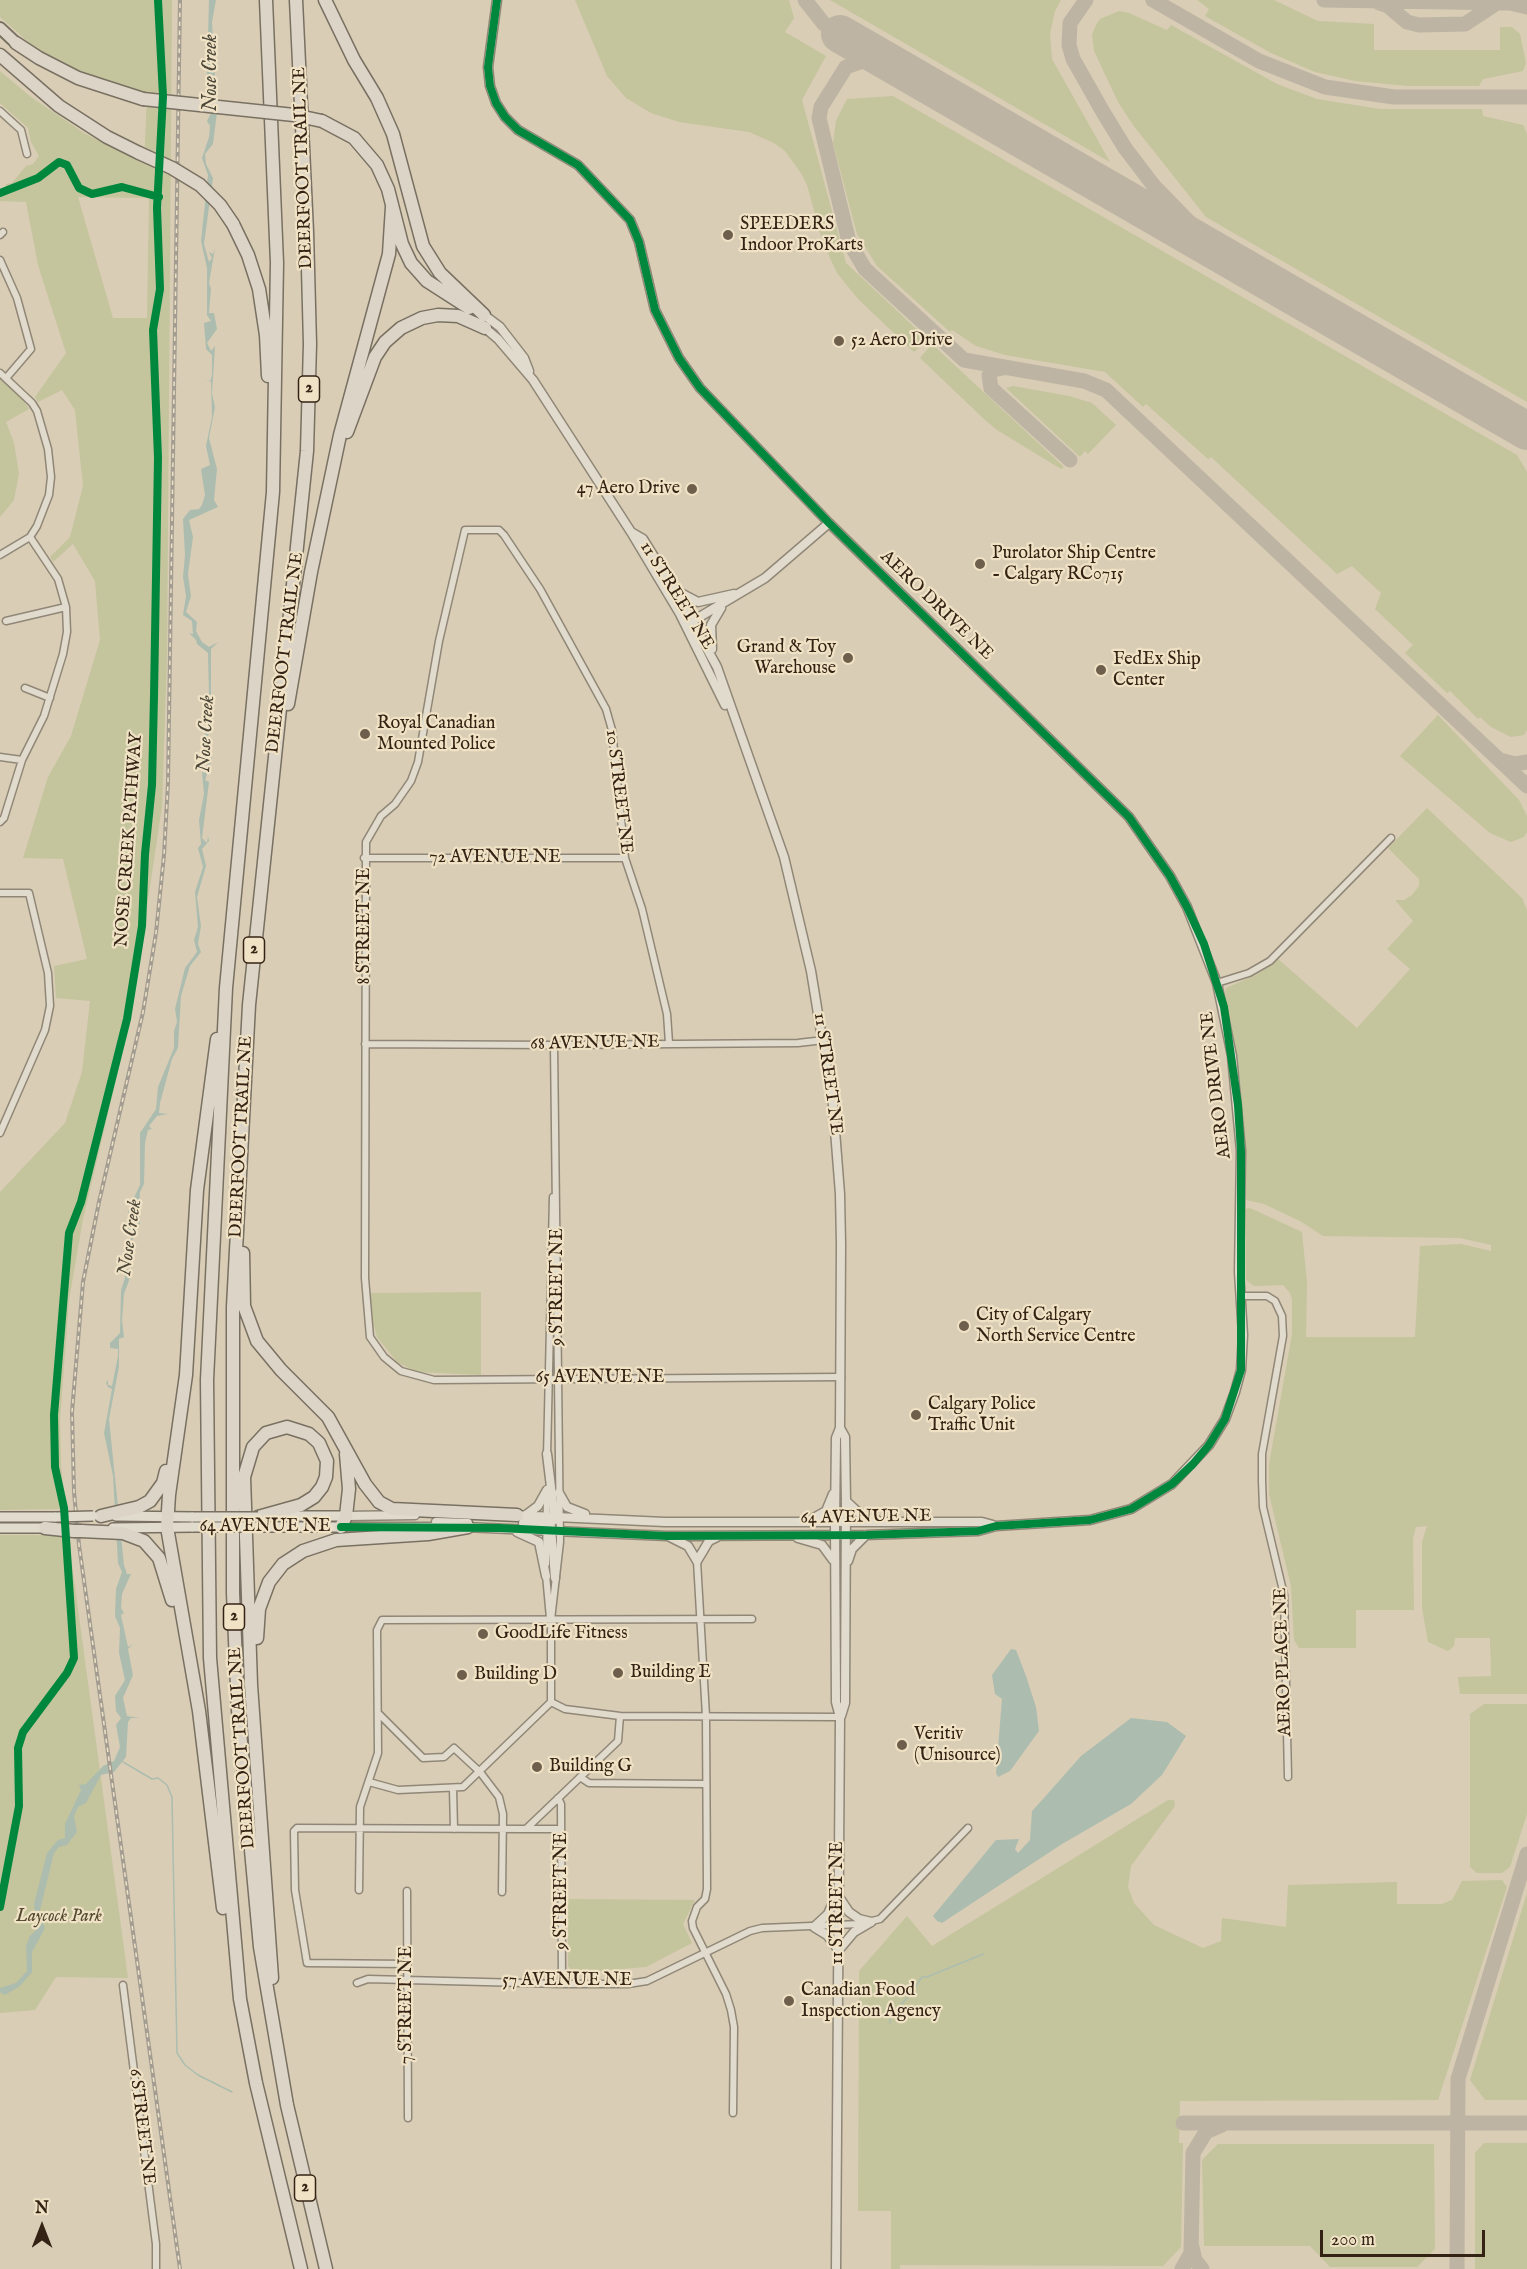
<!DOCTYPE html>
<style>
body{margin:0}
#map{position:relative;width:1527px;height:2269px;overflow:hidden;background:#d9cdb5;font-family:"IM FELL English",serif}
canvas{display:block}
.north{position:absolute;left:12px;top:2197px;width:60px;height:60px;-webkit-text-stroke:4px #f0e2c5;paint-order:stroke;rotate:0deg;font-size:16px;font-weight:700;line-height:24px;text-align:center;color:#342314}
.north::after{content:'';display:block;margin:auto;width:21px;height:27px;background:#342314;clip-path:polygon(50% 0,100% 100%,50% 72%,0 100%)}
.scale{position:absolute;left:1320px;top:2230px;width:165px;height:27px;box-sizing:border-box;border:3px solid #342314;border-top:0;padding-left:8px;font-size:18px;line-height:21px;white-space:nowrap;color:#342314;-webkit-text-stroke:4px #f0e2c5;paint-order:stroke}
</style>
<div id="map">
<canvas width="1527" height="2269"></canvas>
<div class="north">N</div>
<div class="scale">200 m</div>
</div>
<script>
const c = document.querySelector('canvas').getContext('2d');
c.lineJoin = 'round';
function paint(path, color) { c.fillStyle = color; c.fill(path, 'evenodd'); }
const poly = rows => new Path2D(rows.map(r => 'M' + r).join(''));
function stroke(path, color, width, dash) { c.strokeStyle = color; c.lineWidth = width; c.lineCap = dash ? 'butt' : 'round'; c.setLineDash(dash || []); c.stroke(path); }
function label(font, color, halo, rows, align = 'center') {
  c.font = font + ' "IM FELL English",serif'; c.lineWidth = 4.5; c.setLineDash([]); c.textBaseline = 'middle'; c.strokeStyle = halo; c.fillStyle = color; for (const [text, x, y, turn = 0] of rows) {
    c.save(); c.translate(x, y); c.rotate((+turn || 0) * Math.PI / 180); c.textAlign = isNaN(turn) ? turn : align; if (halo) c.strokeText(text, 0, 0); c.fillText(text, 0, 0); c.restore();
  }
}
paint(poly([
 [0,0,172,0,167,657,162,806,130,1021,83,1219,69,1300,60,1420,61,1466,66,1509,0,1510,0,1192,65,1123,82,1072,90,1001,56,998,54,966,87,959,63,859,23,858,48,777,71,736,100,640,95,581,73,544,53,562,50,557,70,537,83,486,75,410,62,390,38,402,35,397,66,353,38,265,26,202,0,201,0,190,6,188,6,184,12,183,26,166,33,164,39,156,31,142,28,128,0,103,0,71,31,97,84,133,144,163,147,97,60,65,34,47,0,17],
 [78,197,149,198,147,318,113,318],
 [575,0,789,0,794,18,785,32,826,56,802,100,846,263,927,339,914,352,858,299,837,273,823,243,807,185,801,173,785,151,774,143,749,132,679,122,651,113,626,98,607,76],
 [830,0,1061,0,1055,11,1050,34,1052,59,1110,162],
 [1197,0,1274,0,1318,21,1374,24,1374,50,1500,50,1500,27,1512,27,1520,34,1526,63,1523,71,1483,79,1479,86,1408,86,1355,81,1315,72,1271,53,1205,16,1209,9],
 [1119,11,1129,13,1167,30,1171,25,1277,84,1317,99,1380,109,1482,109,1483,116,1523,125,1527,134,1527,402,1206,217,1133,125,1118,102,1094,51,1092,35,1096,25,1100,19],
 [893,96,1517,455,1527,472,1527,730,1524,735,1511,737,1491,727,1480,717,1478,719,1450,691,1447,693,1405,653,1413,645,1375,609,1381,593,1352,566,1337,574,1211,457,1208,459,1146,404,1143,407,1105,372,1005,355,976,346,952,330,950,332,877,266,857,234,833,143,836,121,847,99],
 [932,344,1064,467,1061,469,997,430,985,420,920,358],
 [0,379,21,397,29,409,6,422,14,443,19,473,14,500,0,517],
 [1013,386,1069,396,1092,403,1116,425,1088,454,1085,451,1080,457,1006,388],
 [1438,715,1519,800,1527,816,1527,832,1524,837,1511,842,1490,833,1400,756],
 [1427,808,1522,898,1527,910,1527,1694,1460,1694,1458,1677,1491,1676,1490,1638,1455,1638,1454,1646,1448,1651,1428,1642,1422,1608,1422,1542,1427,1526,1416,1527,1413,1539,1414,1610,1356,1610,1356,1648,1299,1648,1294,1640,1291,1586,1269,1494,1269,1464,1292,1334,1292,1300,1290,1293,1283,1285,1254,1286,1246,1280,1245,1209,1250,1208,1302,1232,1307,1283,1306,1337,1415,1337,1420,1246,1461,1244,1491,1251,1491,1245,1460,1238,1323,1236,1300,1221,1264,1204,1246,1200,1240,1080,1225,995,1226,988,1256,975,1278,959,1357,1028,1410,969,1387,949,1413,921,1395,900,1404,900,1412,895,1419,886,1419,879,1388,848],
 [481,1292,481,1375,417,1372,397,1362,377,1337,371,1314,371,1293],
 [0,1535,68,1535,128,1978,56,1977,35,2010,0,2013],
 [1484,1704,1527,1704,1527,1814,1510,1867,1502,1873,1477,1873,1470,1867,1470,1714],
 [1168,1800,1174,1800,1175,1806,1131,1866,1128,1887,1134,1903,1154,1925,1203,1948,1221,1941,1222,1918,1286,1927,1288,1885,1397,1882,1397,1904,1442,1904,1452,1900,1462,1881,1502,1880,1507,1887,1438,2100,1180,2101,1179,2143,1183,2143,1181,2247,1163,2266,900,2265,900,2269,891,2269,891,2211,858,2211,859,1971,907,1916,932,1946],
 [1527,1893,1527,2100,1485,2100,1470,2080],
 [568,1899,695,1900,683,1924,692,1943,646,1967,574,1973,568,1966],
 [1484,2143,1527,2143,1527,2269,1475,2269,1475,2153],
 [1218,2144,1434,2144,1435,2249,1417,2267,1330,2267,1310,2246,1204,2246,1202,2160]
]), '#c4c49d');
paint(poly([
 [209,0,216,0,212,22,217,112,213,144,205,154,206,164,213,178,204,244,209,262,212,258,209,252,213,254,215,248,209,283,211,289,209,313,214,313,217,329,207,343,211,351,215,346,212,393,215,407,209,438,217,469,214,500,218,507,189,520,193,537,188,574,191,596,186,612,197,622,196,631,202,642,209,647,218,642,211,649,211,697,210,709,205,712,210,719,208,738,212,759,205,780,209,782,202,838,207,843,208,836,209,841,202,849,206,866,197,897,201,926,198,944,201,952,190,966,181,996,178,1048,172,1059,160,1103,159,1113,168,1114,157,1116,149,1126,152,1129,148,1130,145,1143,144,1184,140,1192,139,1206,132,1211,136,1218,140,1214,140,1223,136,1229,125,1263,126,1269,130,1269,131,1275,124,1294,122,1320,124,1337,119,1339,119,1367,109,1419,124,1565,127,1574,131,1574,122,1594,121,1608,124,1613,121,1615,128,1647,133,1644,128,1649,133,1675,123,1698,127,1716,140,1718,131,1718,128,1722,126,1757,114,1772,101,1775,86,1803,78,1807,74,1816,77,1832,67,1845,59,1847,54,1853,39,1914,45,1928,32,1952,32,1972,20,1986,5,1995,0,1992,0,1988,16,1983,27,1971,26,1946,30,1936,37,1929,34,1904,47,1853,58,1840,65,1838,65,1824,81,1790,79,1785,86,1784,103,1766,114,1761,120,1747,116,1725,121,1718,116,1711,115,1696,125,1680,119,1653,120,1628,115,1616,116,1589,122,1572,118,1563,113,1476,104,1433,112,1389,108,1387,106,1383,108,1380,108,1385,112,1386,118,1356,118,1349,110,1348,110,1343,120,1333,121,1290,125,1278,122,1256,129,1248,131,1237,127,1230,122,1229,121,1228,127,1229,130,1224,128,1210,140,1185,140,1133,156,1109,158,1087,174,1048,174,1031,177,1022,175,1009,185,968,197,952,194,940,198,927,195,892,203,867,198,848,201,844,199,820,204,794,202,772,205,773,208,759,203,742,207,723,203,708,209,696,208,653,197,644,196,640,189,633,193,634,192,621,183,615,186,596,183,577,185,555,183,519,190,510,199,509,202,505,205,495,201,469,210,465,206,446,212,417,211,382,205,379,210,381,212,376,212,355,206,349,204,323,211,321,207,315,207,268,201,241,208,175,202,158,209,137,210,126,207,121,211,113,206,96,211,86,207,74],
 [1011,1649,1016,1650,1026,1676,1036,1707,1039,1731,1010,1771,998,1777,996,1773,1002,1699,995,1694,992,1675],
 [1131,1718,1167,1722,1186,1736,1162,1775,1131,1804,1062,1844,942,1923,937,1921,933,1916,996,1840,1019,1839,1015,1849,1018,1853,1030,1840,1032,1811,1043,1799,1081,1756]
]), '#acbdaf');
stroke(poly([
 [123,1762,152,1779,158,1778,167,1785,172,1797,177,2053,185,2065,198,2075,232,2092],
 [890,2023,890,2016,910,1995,922,1977,927,1977,983,1954]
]), '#acbdaf', 1.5);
stroke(poly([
 [805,0,824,24,840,34],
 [1086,0,1070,23,1069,45,1073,59,1103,112,1125,148,1154,186,1191,224,1237,264],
 [1153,0,1259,61,1325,87,1394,97,1527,97],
 [1324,0,1510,3],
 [1524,0,1510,3,1527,7],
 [1379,3,1388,6,1407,22,1419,25,1465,24,1497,3],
 [892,65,866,60,846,67,821,107,819,118,849,242,865,269,964,360,1084,381,1106,390,1527,786],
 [1003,368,993,370,989,375,991,388,1070,460],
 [1514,424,1527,434],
 [1500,760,1515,764,1527,762],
 [1183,2123,1527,2123],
 [1192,2247,1195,2260,1202,2269],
 [1182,2269,1191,2253,1193,2153,1206,2132,1222,2125],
 [1457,2269,1458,2079,1527,1854]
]), '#beb4a3', 15);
stroke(poly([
 [840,34,1527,431]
]), '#beb4a3', 38);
const minor = poly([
 [0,111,21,130,27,154],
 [0,235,3,232],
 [0,260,17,298,31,349,7,377],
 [0,373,32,403,37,411,48,449,51,477,49,495,37,526,30,537,0,555],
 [6,621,66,607],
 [25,688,50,698],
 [0,757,22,760],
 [0,822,4,818,22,760,44,716,63,654,67,632,66,607,58,579,30,537],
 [364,858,625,858],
 [0,893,29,893,48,973,50,1006,45,1030,0,1133],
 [1217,983,1249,973,1270,961,1391,838],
 [669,1043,667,1014,642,909,625,858,612,730,606,709,540,589,504,535,499,530,465,530,439,641,418,762,411,781,395,804,381,816,366,842,365,1278,370,1337,384,1357,401,1371,434,1380,841,1377],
 [365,1044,554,1045,798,1043,824,1040],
 [1241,1296,1267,1296,1275,1301,1282,1316,1283,1336,1262,1454,1262,1481,1263,1507,1284,1595,1288,1777],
 [547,1456,553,1197],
 [697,1561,706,1716,707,1889,705,1899,697,1907,692,1921,693,1928,726,1994,731,2010,734,2027,733,2113],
 [546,1564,547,1494],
 [546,1575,550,1618],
 [551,1702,551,1620,560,1542,554,1045],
 [551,1702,565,1709,620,1716,840,1717],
 [379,1714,423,1758,444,1757,454,1748,480,1772,499,1797,503,1814,502,1892],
 [580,1777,589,1783,706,1784],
 [369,1782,398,1790,463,1787,551,1702],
 [453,1789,454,1829],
 [558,1798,561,1804,562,1984],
 [527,1829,561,1829],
 [359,1890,360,1807,378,1753,377,1630,382,1620,752,1619],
 [407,1891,408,2118],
 [407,1964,307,1963,295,1890,294,1831,297,1828,526,1829,618,1741,620,1716],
 [357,1983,368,1979,562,1984,628,1984,647,1981,750,1931,762,1928,860,1924,880,1919,968,1828],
 [123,1985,156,2244,156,2269]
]);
const tertiary = poly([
 [484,315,500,327,524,358,529,371],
 [485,328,498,339,533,380,631,532,680,614,725,705],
 [631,532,643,539,674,589,717,667,784,857,811,971,833,1105,840,1194,841,1244,840,1428,836,1438,835,1523,836,1702,840,1717,836,2269],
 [679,592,698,602,734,594],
 [691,622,765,578,829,523],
 [712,649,711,625,721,608],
 [840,1428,845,1437,846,1501,845,1703,841,1716],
 [547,1454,555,1520],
 [559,1493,567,1507,585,1514],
 [846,1501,862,1516,877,1520],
 [512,1515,665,1522,982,1522,993,1525],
 [526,1515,538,1506,547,1490],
 [346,1516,415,1515],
 [810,1520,826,1511,833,1494],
 [436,1522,468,1523],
 [523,1523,550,1523,559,1517],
 [341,1527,443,1527],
 [464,1527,667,1536,866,1535,978,1531,996,1526,1090,1520,1131,1509,1149,1498,1172,1484,1209,1445,1225,1419,1235,1392,1241,1370,1243,1335,1239,1272,1241,1151,1232,1056,1217,983,1187,907,1170,876,1129,817,829,523,700,388,679,358,655,310,639,242,630,220,578,165,518,130,505,117,496,103,490,86,488,67,497,0],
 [551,1527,555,1578],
 [517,1532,539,1542,546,1576],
 [670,1537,688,1546,697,1561],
 [798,1538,822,1545,833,1560],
 [697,1561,709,1541,717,1537],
 [848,1561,852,1549,866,1535],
 [837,1894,849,1912,859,1919,871,1922],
 [835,1898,828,1914,814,1927,827,1935,837,1948],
 [838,1951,854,1932,871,1922]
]);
const secondary = poly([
 [116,1516,193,1517],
 [271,1516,346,1516],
 [0,1517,56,1517],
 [259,1527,341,1527],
 [0,1528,52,1528],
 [113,1528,193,1527]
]);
const primary = poly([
 [0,28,16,43]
]);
const motorway = poly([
 [266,0,277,263,273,492,226,988,207,1380,210,1658,240,1999,256,2083,301,2269],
 [296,0,307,231,310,344,307,451,249,1005,233,1307,233,1593,238,1710,260,1947,287,2105,326,2269],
 [325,0,354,60,377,98,393,134,423,246,440,273,484,315],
 [16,43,39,58,78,78,143,99],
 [0,55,59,106,107,137,139,153],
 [322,121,354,138,377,165,388,189,402,244,411,263,427,281,469,308],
 [233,224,248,255,259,289,266,335,268,376],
 [347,432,375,357,385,342,401,328,422,318,438,315,458,316,485,328],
 [288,704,311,572,340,435,389,254,392,207],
 [217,1039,197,1190,186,1375,169,1495,167,1527,199,1711,223,1908],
 [243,1253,244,1306,257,1341,281,1370,328,1417,365,1484,379,1502,392,1509,517,1515],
 [101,1516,139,1507,150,1501,163,1483,166,1471],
 [258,1517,301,1505,314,1497,322,1487,326,1477,327,1461,319,1443,309,1434,287,1427,266,1433,253,1447,244,1477,251,1685,272,1978],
 [341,1527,346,1516,349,1489,346,1454],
 [45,1528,74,1531],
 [81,1531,123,1533,144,1541,159,1558,172,1600],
 [257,1638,259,1609,269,1582,283,1564,303,1551,336,1540,428,1534,468,1527]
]);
stroke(minor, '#908777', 9);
stroke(tertiary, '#908777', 11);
stroke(secondary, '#797062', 12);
stroke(primary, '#797062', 14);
stroke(motorway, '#797062', 15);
stroke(minor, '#e1dbce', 6);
stroke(tertiary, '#e1dbce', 8);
stroke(secondary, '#e1dbce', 9);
stroke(primary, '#dcd5c7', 10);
stroke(motorway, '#dcd5c7', 12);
const rail = poly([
 [180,2269,79,1545,74,1492,72,1412,83,1282,99,1202,143,1012,156,933,164,855,168,783,180,0]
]);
stroke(rail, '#a29c91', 4);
stroke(rail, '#f0e2c5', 1.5, [4.5]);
const secondaryBridge = poly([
 [56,1517,93,1516],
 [193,1517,258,1517],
 [193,1527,259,1527]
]);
const motorwayBridge = poly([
 [143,99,294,115,322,121],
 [139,153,172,168,200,185,220,205,233,224],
 [74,1531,81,1531]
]);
stroke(secondaryBridge, '#797062', 12, []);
stroke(motorwayBridge, '#797062', 15, []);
stroke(secondaryBridge, '#e1dbce', 9);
stroke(motorwayBridge, '#dcd5c7', 12);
stroke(poly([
 [0,193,38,178,59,162,67,165,79,188,92,194,122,187,159,197],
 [341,1527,499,1528,667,1536,866,1535,978,1531,996,1526,1090,1520,1131,1509,1172,1484,1193,1464,1209,1445,1225,1419,1241,1370,1241,1151,1238,1105,1224,1007,1204,944,1187,907,1170,876,1129,817,829,523,700,388,679,358,655,310,639,242,630,220,578,165,518,130,505,117,496,103,490,86,488,67,497,0],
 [0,1907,19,1806,18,1748,23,1732,67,1673,74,1658,64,1508,55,1467,54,1415,69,1233,81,1202,127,1019,142,926,145,854,152,785,154,696,158,458,153,330,160,289,157,208,163,96,158,0]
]), '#00873e', 8);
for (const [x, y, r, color] of [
 [728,235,6,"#6e5e4c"],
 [839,341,6,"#6e5e4c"],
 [692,489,6,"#6e5e4c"],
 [980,564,6,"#6e5e4c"],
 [848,658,6,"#6e5e4c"],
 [1101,670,6,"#6e5e4c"],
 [365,734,6,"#6e5e4c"],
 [964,1326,6,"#6e5e4c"],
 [916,1415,6,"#6e5e4c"],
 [483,1634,6,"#6e5e4c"],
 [618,1673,6,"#6e5e4c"],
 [462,1675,6,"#6e5e4c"],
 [902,1745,6,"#6e5e4c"],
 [537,1767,6,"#6e5e4c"],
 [789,2001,6,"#6e5e4c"]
]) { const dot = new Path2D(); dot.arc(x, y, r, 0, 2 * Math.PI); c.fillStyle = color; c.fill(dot); stroke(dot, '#f0e2c5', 2); }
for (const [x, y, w] of [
 [309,389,21],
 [254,950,21],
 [234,1617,21],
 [305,2188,21]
]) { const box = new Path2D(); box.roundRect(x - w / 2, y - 13, w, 26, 4.5); c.fillStyle = '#f0e2c5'; c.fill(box); stroke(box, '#342314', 1.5); }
label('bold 16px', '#342314', null, [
 ["2",309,389],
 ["2",254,950],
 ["2",234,1617],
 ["2",305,2188]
]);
label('18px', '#342314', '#f0e2c5', [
 ["DEERFOOT TRAIL NE",304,168,-92],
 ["11 STREET NE",676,596,58],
 ["AERO DRIVE NE",936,606,44],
 ["DEERFOOT TRAIL NE",286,653,-83],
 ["10 STREET NE",618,792,83],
 ["NOSE CREEK PATHWAY",130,840,-86],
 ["72 AVENUE NE",495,858],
 ["8 STREET NE",365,926,-90],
 ["68 AVENUE NE",595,1044,-1],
 ["11 STREET NE",827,1074,82],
 ["AERO DRIVE NE",1217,1085,-97],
 ["DEERFOOT TRAIL NE",242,1137,-87],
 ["9 STREET NE",558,1287,-90],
 ["65 AVENUE NE",600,1378],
 ["64 AVENUE NE",866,1518,-1],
 ["64 AVENUE NE",265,1527],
 ["AERO PLACE NE",1284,1662,-92],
 ["DEERFOOT TRAIL NE",243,1748,-94],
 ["9 STREET NE",562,1891,-90],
 ["11 STREET NE",838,1903,-90],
 ["57 AVENUE NE",567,1981],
 ["7 STREET NE",407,2005,-90],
 ["6 STREET NE",141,2127,83]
]);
label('18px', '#342314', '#f0e2c5', [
 ["SPEEDERS",740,225],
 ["Indoor ProKarts",740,246],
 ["52 Aero Drive",851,341],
 ["47 Aero Drive",680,489,"right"],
 ["Purolator Ship Centre",992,554],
 ["- Calgary RC0715",992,575],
 ["Grand & Toy",836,648,"right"],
 ["Warehouse",836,669,"right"],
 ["FedEx Ship",1113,660],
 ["Center",1113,681],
 ["Royal Canadian",377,724],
 ["Mounted Police",377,745],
 ["City of Calgary",976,1316],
 ["North Service Centre",976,1337],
 ["Calgary Police",928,1405],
 ["Traffic Unit",928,1426],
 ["GoodLife Fitness",495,1634],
 ["Building E",630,1673],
 ["Building D",474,1675],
 ["Veritiv",914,1735],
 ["(Unisource)",914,1756],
 ["Building G",549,1767],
 ["Canadian Food",801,1991],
 ["Inspection Agency",801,2012]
], 'left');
label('italic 18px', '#544a31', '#f0e2c5', [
 ["Laycock Park",59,1917]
]);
label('italic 20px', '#4d483a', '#f0e2c5', [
 ["Nose Creek",212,73,-90],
 ["Nose Creek",207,734,-87],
 ["Nose Creek",131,1238,-82]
]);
</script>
